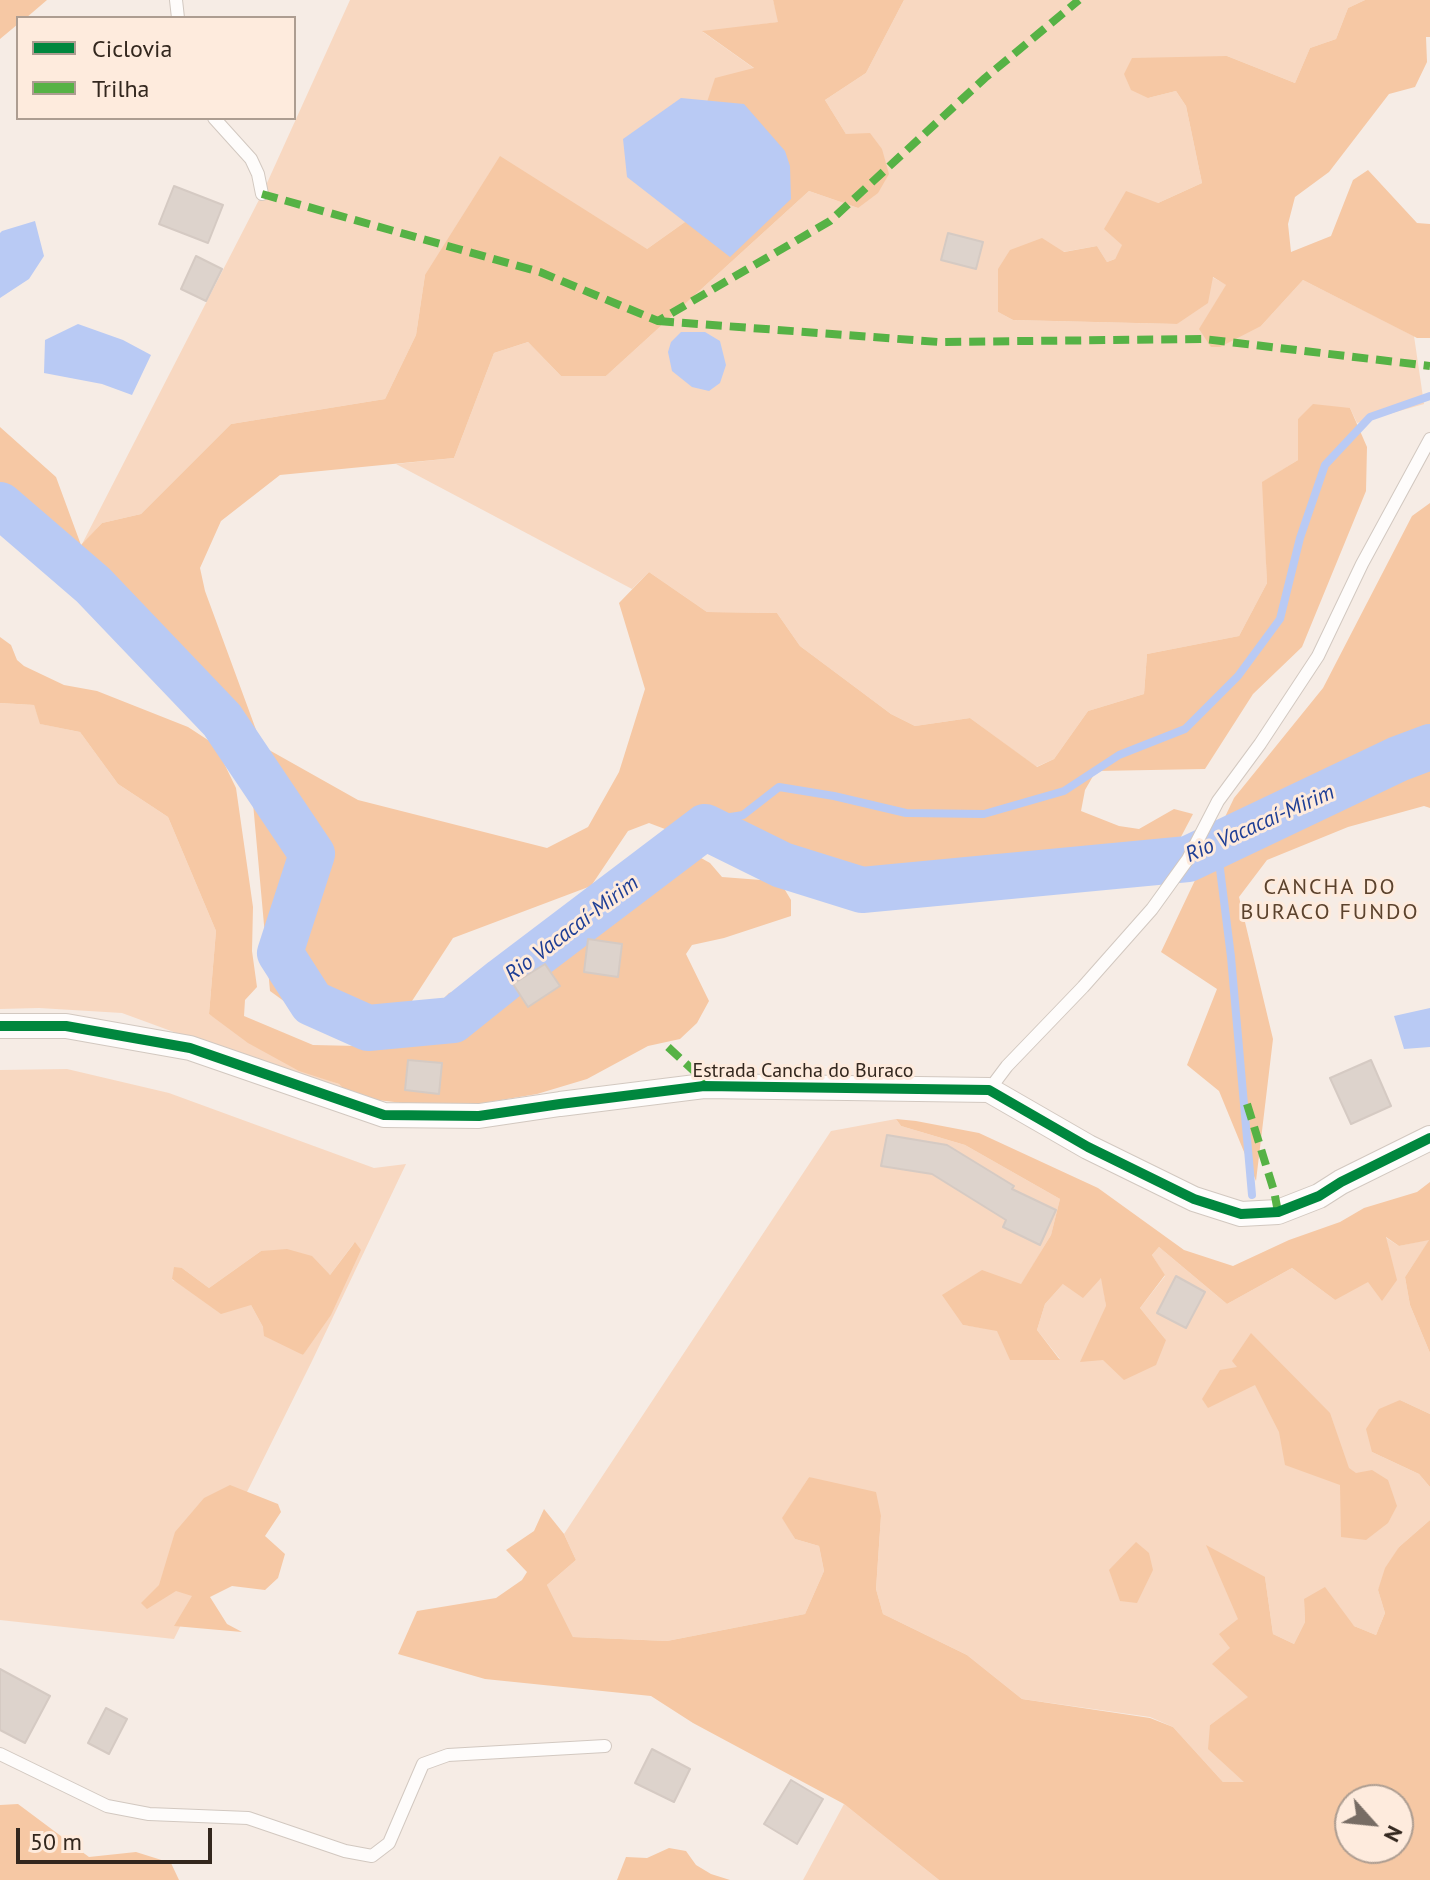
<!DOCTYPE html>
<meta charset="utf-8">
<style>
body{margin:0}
#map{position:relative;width:1430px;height:1880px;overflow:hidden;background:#f6ece5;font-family:"PT Sans",sans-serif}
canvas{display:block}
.legend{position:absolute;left:16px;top:16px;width:280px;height:104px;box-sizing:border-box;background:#feebdd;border:2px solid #ad9d91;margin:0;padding:10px 14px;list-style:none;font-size:24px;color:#33271e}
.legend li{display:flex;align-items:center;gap:16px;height:40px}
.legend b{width:40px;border:2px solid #ad9d91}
.north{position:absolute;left:1334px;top:1784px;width:80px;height:80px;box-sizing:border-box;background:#feebdd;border:2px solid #ad9d91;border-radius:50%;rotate:117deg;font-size:22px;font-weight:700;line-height:32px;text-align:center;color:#33271e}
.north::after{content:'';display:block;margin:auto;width:28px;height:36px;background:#776c64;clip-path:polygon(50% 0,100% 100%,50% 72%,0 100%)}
.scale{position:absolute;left:16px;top:1828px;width:196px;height:36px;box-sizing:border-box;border:4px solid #33271e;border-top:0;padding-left:10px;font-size:24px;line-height:28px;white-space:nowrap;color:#33271e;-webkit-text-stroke:6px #feebdd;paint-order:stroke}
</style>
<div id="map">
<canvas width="1430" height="1880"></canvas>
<ul class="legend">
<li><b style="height:10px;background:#00873e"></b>Ciclovia</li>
<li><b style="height:10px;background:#56b245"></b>Trilha</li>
</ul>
<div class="north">N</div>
<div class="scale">50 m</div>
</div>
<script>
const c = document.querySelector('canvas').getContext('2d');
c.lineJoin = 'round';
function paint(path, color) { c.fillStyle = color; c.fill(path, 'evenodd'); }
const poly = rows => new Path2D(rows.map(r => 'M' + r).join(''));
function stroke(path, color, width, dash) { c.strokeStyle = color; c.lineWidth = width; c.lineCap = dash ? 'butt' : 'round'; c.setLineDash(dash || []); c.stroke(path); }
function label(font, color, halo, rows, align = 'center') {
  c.font = font + ' "PT Sans",sans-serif'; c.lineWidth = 6; c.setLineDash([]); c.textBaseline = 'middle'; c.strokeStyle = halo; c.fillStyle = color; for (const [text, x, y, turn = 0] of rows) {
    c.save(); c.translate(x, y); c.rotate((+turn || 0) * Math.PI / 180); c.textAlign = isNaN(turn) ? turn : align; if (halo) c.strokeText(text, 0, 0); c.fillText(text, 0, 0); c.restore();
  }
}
paint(poly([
 [350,0,773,0,779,22,703,32,755,69,699,212,647,249,425,275,416,335,385,399,231,424,141,514,102,523,81,546,262,194],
 [904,0,1365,0,1348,8,1336,39,1310,48,1295,83,1227,56,1148,98,1176,91,1186,106,1202,183,1158,203,1123,245,1115,259,1107,262,1097,246,1063,252,998,312,1013,320,1177,324,1212,277,1227,285,1200,329,1261,326,1303,280,1414,336,1424,404,1357,423,1350,408,1298,419,1298,460,1263,482,1267,583,1239,636,1147,654,1144,694,1088,711,1054,759,1036,767,970,718,915,726,891,714,800,646,777,613,707,612,649,572,632,589,396,464,454,458,494,353,528,342,561,376,606,376,809,191,858,208,846,134,825,100,866,73],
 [0,703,34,705,41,724,80,732,118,784,168,817,216,931,209,1014,323,1078,339,1084,351,1097,122,1013,39,1008,0,1009],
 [67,1069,169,1093,374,1168,406,1164,312,1361,174,1639,0,1620,0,1070],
 [354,1243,303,1355,263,1327,251,1305,172,1280,182,1268,209,1288,261,1251,330,1275],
 [896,1119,901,1126,965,1145,1060,1199,1051,1235,1021,1285,963,1325,997,1330,1060,1359,1037,1330,1045,1304,1063,1284,1102,1278,1106,1306,1166,1340,1140,1308,1165,1276,1152,1255,1159,1247,1227,1304,1292,1268,1335,1300,1385,1237,1399,1246,1430,1239,1405,1277,1410,1305,1430,1353,1430,1414,1400,1400,1372,1452,1419,1474,1430,1487,1430,1520,1399,1547,1378,1590,1385,1613,1376,1635,1354,1626,1304,1599,1305,1622,1294,1644,1273,1634,1265,1577,1238,1619,1230,1648,1249,1697,1210,1725,1245,1782,1223,1782,1173,1727,1150,1717,1022,1699,967,1655,883,1614,876,1589,881,1516,809,1477,783,1518,795,1539,819,1546,824,1571,805,1614,667,1641,573,1637,547,1585,576,1560,564,1534,831,1131],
 [844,1804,939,1880,803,1880]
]), '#f8d8c1');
paint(poly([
 [0,0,47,0,26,18,18,18,18,24,0,39],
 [773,0,904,0,866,73,825,100,846,134,870,133,882,149,889,174,878,193,858,208,809,191,606,376,561,376,528,342,494,353,454,458,280,475,221,521,200,568,205,591,262,746,358,800,547,848,588,827,619,772,645,689,619,603,649,572,707,612,777,613,800,646,891,714,915,726,970,718,1037,767,1054,759,1088,711,1144,694,1147,654,1239,636,1267,583,1262,482,1298,460,1298,419,1313,404,1350,408,1367,447,1366,491,1302,647,1253,694,1205,769,1096,771,1085,790,1081,811,1119,826,1139,829,1174,809,1193,814,1173,852,969,881,795,878,649,823,628,831,591,886,453,938,412,1001,370,1018,303,1015,270,991,252,792,210,722,153,673,118,610,72,594,0,518,0,427,56,477,81,545,102,523,141,514,231,424,385,399,416,335,425,275,500,156,647,249,699,212,704,111,715,78,754,68,702,31,778,22],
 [1365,0,1430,0,1430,37,1426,37,1427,62,1415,87,1389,94,1329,172,1295,197,1288,224,1291,252,1331,236,1353,180,1368,170,1417,223,1430,224,1430,338,1417,338,1303,280,1261,326,1220,347,1211,347,1199,329,1226,285,1213,277,1208,303,1177,324,1013,320,998,312,998,269,1010,250,1042,238,1064,252,1097,246,1107,262,1115,259,1122,245,1104,229,1126,191,1158,203,1202,183,1186,106,1176,91,1148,98,1131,90,1124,74,1132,58,1227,56,1295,83,1310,48,1336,39,1348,8],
 [1430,503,1430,808,1424,806,1348,827,1267,860,1239,897,1273,1039,1256,1181,1219,1091,1187,1065,1217,989,1161,952,1234,798,1323,688,1412,516],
 [0,637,11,645,17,660,24,666,64,685,97,691,188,727,211,742,221,757,236,788,253,907,252,951,257,987,245,1000,244,1016,313,1045,358,1046,430,1013,449,993,493,978,522,944,604,892,640,848,648,844,676,844,710,863,722,877,774,881,782,885,791,900,791,916,724,938,692,945,686,954,709,1001,697,1023,680,1039,648,1046,587,1079,537,1094,483,1103,403,1103,351,1097,339,1084,299,1071,248,1043,209,1014,216,931,168,817,118,784,80,732,40,724,34,705,0,703],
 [896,1119,916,1121,979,1133,1098,1188,1184,1250,1233,1266,1289,1240,1340,1222,1364,1208,1417,1192,1430,1182,1430,1353,1410,1305,1405,1277,1429,1240,1399,1246,1386,1237,1397,1280,1382,1301,1368,1282,1335,1300,1292,1268,1227,1304,1159,1247,1152,1255,1165,1275,1140,1308,1166,1340,1156,1365,1124,1380,1103,1360,1080,1362,1106,1306,1101,1278,1083,1298,1063,1284,1045,1304,1037,1330,1060,1360,1010,1360,997,1331,963,1325,942,1295,982,1270,1021,1284,1051,1235,1060,1199,965,1145,901,1126],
 [355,1242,361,1250,331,1315,303,1355,264,1336,263,1327,251,1305,221,1314,172,1279,174,1267,182,1268,209,1288,261,1251,287,1249,312,1256,330,1275],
 [1251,1333,1330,1413,1349,1468,1356,1473,1372,1470,1388,1480,1397,1506,1388,1523,1366,1540,1341,1537,1340,1485,1285,1465,1279,1432,1255,1385,1208,1408,1202,1399,1220,1370,1237,1367,1232,1361],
 [1400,1400,1430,1414,1430,1487,1419,1474,1372,1452,1366,1429,1379,1409],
 [809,1477,876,1492,881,1516,876,1589,883,1614,967,1655,1022,1699,1150,1718,1173,1727,1223,1782,1244,1782,1208,1749,1210,1725,1248,1697,1212,1664,1230,1648,1219,1634,1238,1619,1206,1545,1265,1577,1273,1634,1294,1644,1305,1622,1304,1599,1325,1587,1354,1626,1376,1635,1385,1613,1378,1590,1385,1568,1399,1547,1430,1520,1430,1880,939,1880,844,1804,693,1723,651,1696,485,1679,398,1654,417,1611,496,1598,522,1580,527,1572,506,1550,534,1531,544,1509,564,1534,576,1560,547,1585,573,1637,667,1641,805,1614,824,1571,819,1546,795,1539,782,1518],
 [1350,1800,1398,1800,1398,1848,1350,1848],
 [230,1485,278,1504,281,1512,265,1536,285,1554,278,1578,265,1590,232,1586,210,1597,227,1624,242,1632,174,1626,192,1596,176,1591,147,1609,141,1603,159,1585,175,1532,204,1498],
 [1136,1542,1149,1553,1153,1570,1137,1603,1120,1601,1109,1570],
 [18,1804,89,1857,136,1852,171,1863,179,1880,0,1880,0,1805],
 [669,1848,686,1851,696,1865,711,1874,730,1880,617,1880,626,1857,647,1858]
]), '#f6c8a4');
paint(poly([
 [681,98,744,104,785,151,790,166,791,199,730,257,627,177,623,139],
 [35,221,44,256,29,279,0,298,0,233,2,231],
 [78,324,123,340,151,355,132,395,102,384,44,373,45,340],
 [681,332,705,332,720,341,726,365,720,383,709,391,692,387,672,371,668,352,671,342],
 [1430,1008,1430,1047,1404,1049,1394,1016]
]), '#b9caf4');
stroke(poly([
 [705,827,724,818,743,815,779,787,834,796,906,813,984,814,1064,791,1119,755,1185,729,1238,676,1280,619,1300,538,1325,465,1370,417,1430,396],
 [1217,845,1231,957,1252,1195]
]), '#b9caf4', 8);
stroke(poly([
 [0,505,93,585,222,720,312,854,280,953,312,1003,368,1028,453,1020,503,980,705,827,782,865,862,890,1188,859,1398,759,1430,747]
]), '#b9caf4', 46);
const building = poly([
 [174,186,223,205,208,243,159,224,174,186],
 [948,233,983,242,976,269,941,260,948,233],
 [196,256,222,269,206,301,181,289,196,256],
 [588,939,622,944,618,977,584,972,588,939],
 [545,964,560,986,528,1007,513,984,545,964],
 [408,1060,442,1063,439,1094,405,1090,408,1060],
 [1371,1060,1391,1106,1351,1124,1330,1078,1371,1060],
 [887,1135,947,1145,1014,1186,1012,1189,1056,1210,1040,1245,1003,1227,1006,1220,932,1174,881,1166,887,1135],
 [1176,1276,1205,1292,1186,1328,1157,1313,1176,1276],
 [0,1669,50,1696,25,1743,0,1730,0,1669],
 [106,1708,127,1719,109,1754,88,1743,106,1708],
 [652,1749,690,1769,674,1802,635,1783,652,1749],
 [791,1780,823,1799,797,1844,764,1824,791,1780]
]);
paint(building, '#ddd3cc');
stroke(building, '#d5cac3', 2);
const service = poly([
 [176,0,178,18],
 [214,118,251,159,258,174,262,194],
 [989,1090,1007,1066,1083,987,1152,909,1188,859,1218,801,1260,744,1318,656,1362,564,1430,439],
 [0,1754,107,1806,149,1814,248,1818,345,1851,372,1856,389,1843,423,1764,448,1755,605,1746]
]);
const minor = poly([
 [0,1026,66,1026,190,1048,384,1115,479,1116,560,1104,704,1086,989,1090,1088,1147,1194,1199,1241,1214,1278,1212,1319,1196,1341,1182,1430,1138]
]);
stroke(service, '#d2c8c0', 14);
stroke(minor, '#d2c8c0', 26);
stroke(service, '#fefcfb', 12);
stroke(minor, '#fefcfb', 24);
stroke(poly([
 [262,194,540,272,658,321,830,221,985,78,1079,0],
 [658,321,939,342,1204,339,1430,366],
 [668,1047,695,1072,704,1086],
 [1247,1104,1274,1191,1278,1212]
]), '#56b245', 8, [16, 8]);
stroke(poly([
 [0,1026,66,1026,190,1048,384,1115,479,1116,560,1104,704,1086,989,1090,1088,1147,1194,1199,1241,1214,1278,1212,1319,1196,1341,1182,1430,1138]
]), '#00873e', 10);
label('20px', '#33271e', '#feebdd', [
 ["Estrada Cancha do Buraco",803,1071]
]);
label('italic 22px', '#1e3e95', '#feebdd', [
 ["Rio Vacacaí-Mirim",1260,824,-24],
 ["Rio Vacacaí-Mirim",572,929,-37]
]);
c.letterSpacing = '2px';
label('22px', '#5b422d', '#feebdd', [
 ["CANCHA DO",1330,888],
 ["BURACO FUNDO",1330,913]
]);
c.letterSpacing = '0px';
</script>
